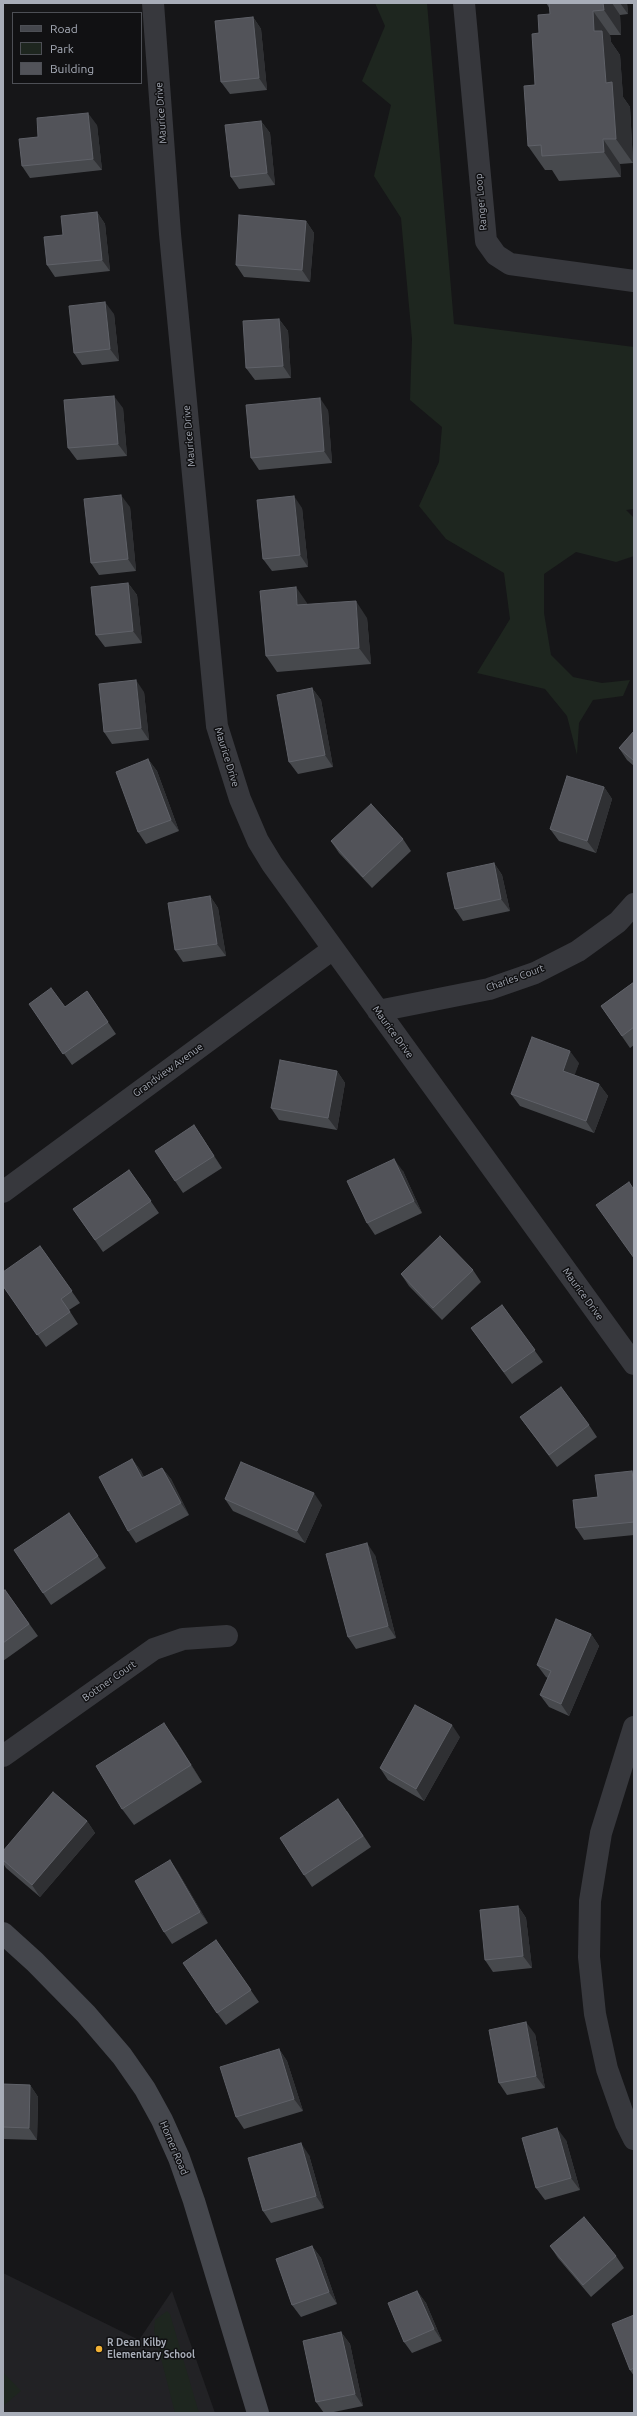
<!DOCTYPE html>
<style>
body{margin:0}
#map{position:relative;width:637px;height:2416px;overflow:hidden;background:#161618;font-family:Ubuntu,sans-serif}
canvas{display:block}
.frame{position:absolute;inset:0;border:4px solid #a8adb8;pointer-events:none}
.legend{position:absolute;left:12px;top:12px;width:130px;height:72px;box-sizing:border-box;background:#111113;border:1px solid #4d4f55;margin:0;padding:5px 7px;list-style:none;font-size:12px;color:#a8adb8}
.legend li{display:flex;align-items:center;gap:8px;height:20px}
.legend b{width:20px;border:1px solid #4d4f55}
</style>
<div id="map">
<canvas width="637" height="2416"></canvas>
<div class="frame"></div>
<ul class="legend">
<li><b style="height:5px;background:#45474d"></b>Road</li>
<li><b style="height:11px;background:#1e261f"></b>Park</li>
<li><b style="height:11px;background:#525359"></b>Building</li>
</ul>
</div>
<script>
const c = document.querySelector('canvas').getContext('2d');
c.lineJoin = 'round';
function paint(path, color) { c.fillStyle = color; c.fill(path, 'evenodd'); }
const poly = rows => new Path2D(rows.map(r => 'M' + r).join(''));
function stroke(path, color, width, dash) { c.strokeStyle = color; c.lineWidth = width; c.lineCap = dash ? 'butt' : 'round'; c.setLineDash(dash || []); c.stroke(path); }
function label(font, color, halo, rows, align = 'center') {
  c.font = font + ' Ubuntu,sans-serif'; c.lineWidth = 3; c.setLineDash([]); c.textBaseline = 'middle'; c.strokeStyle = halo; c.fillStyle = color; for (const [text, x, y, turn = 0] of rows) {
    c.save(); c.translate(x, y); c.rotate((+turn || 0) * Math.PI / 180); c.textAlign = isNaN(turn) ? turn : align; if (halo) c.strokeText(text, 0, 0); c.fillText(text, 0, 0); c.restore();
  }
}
paint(poly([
 [3,2273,139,2340,172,2291,215,2413,3,2413]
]), '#222225');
paint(poly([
 [375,3,427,3,454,324,634,347,634,509,626,510,634,518,634,556,616,562,576,552,544,574,544,613,551,655,573,677,602,683,630,680,623,696,593,700,579,723,577,755,567,716,545,689,477,673,510,619,504,573,446,539,419,506,439,462,442,427,410,400,412,339,401,218,374,176,391,105,362,81,385,26],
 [167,2311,170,2314,199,2413,175,2413,154,2331,155,2320],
 [3,2372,21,2391,3,2406]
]), '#1e261f');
stroke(poly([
 [153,3,170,234,217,726,240,799,258,841,272,864,634,1364],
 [464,3,486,241,496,255,510,264,634,281],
 [378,1011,489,989,535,973,578,951,618,922,634,904],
 [3,1192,333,949],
 [634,1727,601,1833,590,1901,589,1957,595,2014,607,2069,626,2123,634,2139],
 [3,1756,154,1649,183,1639,227,1636]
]), '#37383d', 22);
stroke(poly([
 [3,1933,35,1962,86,2014,122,2056,145,2089,162,2120,179,2158,194,2201,258,2413]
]), '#45474d', 22);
paint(poly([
 [546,3,627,3,628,14,620,15,621,35,610,35,611,42,620,55,623,97,630,107,633,163,620,164,621,177,559,181,552,170,545,170,528,146,535,85,539,33,550,14,550,9],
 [253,17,261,29,267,90,230,94,221,82],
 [49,83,60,83,50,84],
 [261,121,270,133,275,185,239,189,231,177],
 [97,125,102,170,30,178,22,166,38,137],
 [97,212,105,224,110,271,55,277,47,265],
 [306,221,314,233,310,282,244,277,236,265],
 [114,314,119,361,82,365,74,353],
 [279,319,288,331,291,378,255,380,246,368],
 [123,408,127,456,77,460,68,448],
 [328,410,332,463,259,470,251,458],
 [130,507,136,571,99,575,91,563],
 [302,508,308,567,272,571,263,559],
 [128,583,137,595,142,643,105,647,96,635],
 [307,603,307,604,367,618,371,664,277,672,266,656],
 [312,688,321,700,333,767,298,774,289,762],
 [144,692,149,740,112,744,104,732],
 [634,731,634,766,627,760,619,748],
 [148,759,157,771,179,831,146,844,138,832],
 [604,787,612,799,596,853,559,841,550,829],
 [403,839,411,851,372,888,339,853,331,841],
 [494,863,502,875,510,911,463,921,455,909],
 [210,896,218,908,226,956,183,962,175,950],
 [634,982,634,1045,630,1048,601,1006],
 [87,991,116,1034,72,1065,29,1004,65,1007],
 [579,1063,574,1075,599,1084,608,1096,594,1133,520,1106,511,1094],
 [337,1071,345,1083,337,1130,279,1120,271,1108],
 [202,1137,222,1168,183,1193,175,1181],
 [129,1170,159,1213,103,1252,73,1209],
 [403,1171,422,1213,375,1235,367,1223],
 [40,1246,80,1303,69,1310,78,1324,46,1347,3,1286],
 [473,1270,481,1282,442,1320,409,1286,401,1274],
 [502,1305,543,1362,512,1384,471,1328],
 [520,1417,589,1425,597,1437,557,1467],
 [132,1459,141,1471,144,1477,162,1468,171,1479,189,1515,136,1543,128,1531],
 [632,1471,634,1474,634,1535,584,1540,576,1528],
 [225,1499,322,1505,305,1543,233,1511],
 [69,1513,106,1568,51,1605,43,1593],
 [375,1555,396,1638,356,1649,348,1637],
 [5,1590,38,1636,3,1661,3,1591],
 [591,1634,599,1646,569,1716,549,1707,540,1695,548,1678,546,1677,537,1665],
 [460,1737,424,1801,388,1780,380,1768],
 [176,1740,202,1782,134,1825,122,1809],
 [347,1811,371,1847,312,1887,304,1875],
 [87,1821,95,1833,40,1897,6,1868,3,1863,3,1851],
 [170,1860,178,1872,208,1923,172,1944,164,1932],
 [518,1906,526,1918,532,1968,493,1972,485,1960],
 [216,1940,259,2002,226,2025,217,2013],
 [535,2034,545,2088,507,2095,499,2083],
 [279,2049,287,2061,303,2111,244,2129,236,2117],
 [3,2084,30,2085,38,2097,37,2140,3,2139],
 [566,2140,580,2190,545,2200,536,2188],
 [309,2155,324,2208,271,2223,263,2211],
 [312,2246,321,2258,337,2304,301,2317,292,2305],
 [550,2246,616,2256,624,2268,591,2297,558,2258],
 [417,2291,426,2303,442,2341,412,2353,404,2342],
 [634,2315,634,2376,630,2370],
 [341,2332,350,2344,363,2406,329,2413,324,2413,316,2402]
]), '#47494d');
paint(poly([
 [603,3,612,3,620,15,621,35,604,10],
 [620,3,627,3,628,14],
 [593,11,610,35,611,42,620,55,623,97,630,107,633,163,616,139,606,83,594,31],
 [253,17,261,29,267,90,259,78],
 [88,113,97,125,102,170,93,159],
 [261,121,270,133,275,185,267,173],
 [603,139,620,164,621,177,604,152],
 [97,212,105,224,110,271,102,260],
 [306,221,314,233,310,282,302,270],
 [105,302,114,314,119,361,110,349],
 [279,319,288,331,291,378,283,366],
 [114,396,123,408,127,456,118,444],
 [320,398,328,410,332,463,324,451],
 [121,495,130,507,136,571,128,559],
 [294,496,302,508,308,567,300,555],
 [128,583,137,595,142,643,133,631],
 [296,587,307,603,309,622,297,605],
 [356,601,367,618,371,664,359,648],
 [136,680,144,692,149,740,141,728],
 [312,688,321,700,333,767,325,755],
 [148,759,157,771,179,831,171,820],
 [604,787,612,799,596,853,587,841],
 [494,863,502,875,510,911,501,899],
 [210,896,218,908,226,956,217,944],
 [570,1051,579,1063,572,1083,563,1071],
 [337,1071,345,1083,337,1130,328,1118],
 [599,1084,608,1096,594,1133,586,1121],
 [194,1125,202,1137,222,1168,214,1156],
 [394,1159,403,1171,422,1213,414,1201],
 [132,1459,141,1471,151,1490,142,1478],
 [162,1468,171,1479,189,1515,181,1503],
 [632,1471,634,1474,634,1486],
 [314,1493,322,1505,305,1543,297,1531],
 [367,1543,375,1555,396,1638,388,1626],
 [591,1634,599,1646,569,1716,561,1704],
 [164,1723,176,1740,202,1782,191,1765],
 [452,1725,460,1737,424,1801,416,1789],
 [87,1821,95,1833,40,1897,32,1885],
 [170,1860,178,1872,208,1923,200,1912],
 [518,1906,526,1918,532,1968,523,1956],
 [526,2022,535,2034,545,2088,536,2076],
 [279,2049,287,2061,303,2111,294,2099],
 [30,2085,38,2097,37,2140,29,2128],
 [557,2128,566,2140,580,2190,571,2178],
 [301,2143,309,2155,324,2208,316,2196],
 [312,2246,321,2258,337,2304,329,2292],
 [417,2291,426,2303,442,2341,434,2329],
 [341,2332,350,2344,363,2406,355,2394]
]), '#2f3033');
const building = poly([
 [549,3,603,3,604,10,593,11,594,31,602,31,606,83,612,82,616,139,603,139,604,152,542,156,541,145,528,146,524,86,535,85,532,34,539,33,538,15,550,14,549,3],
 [253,17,259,78,221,82,215,21,253,17],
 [88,113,93,159,22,166,19,139,38,137,37,118,88,113],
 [261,121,267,173,231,177,225,125,261,121],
 [97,212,102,260,47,265,44,237,63,235,61,216,97,212],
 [239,215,306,221,302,270,236,265,239,215],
 [105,302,110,349,74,353,69,306,105,302],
 [279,319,283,366,246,368,243,321,279,319],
 [114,396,118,444,68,448,64,400,114,396],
 [320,398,324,451,251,458,246,405,320,398],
 [121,495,128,559,91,563,84,499,121,495],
 [294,496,300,555,263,559,257,500,294,496],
 [128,583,133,631,96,635,91,587,128,583],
 [296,587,297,605,356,601,359,648,266,656,260,591,296,587],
 [136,680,141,728,104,732,99,684,136,680],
 [312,688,325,755,289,762,277,695,312,688],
 [634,731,634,761,619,748,634,731],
 [148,759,171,820,138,832,116,772,148,759],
 [567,776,604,787,587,841,550,829,567,776],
 [371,804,403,839,363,877,331,841,371,804],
 [494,863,501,899,455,909,447,873,494,863],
 [210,896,217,944,175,950,168,903,210,896],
 [634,982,634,1027,622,1036,601,1006,634,982],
 [51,988,65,1007,87,991,108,1022,63,1054,29,1004,51,988],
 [532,1037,570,1051,563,1071,599,1084,586,1121,511,1094,532,1037],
 [280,1060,337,1071,328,1118,271,1108,280,1060],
 [194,1125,214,1156,175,1181,155,1151,194,1125],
 [394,1159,414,1201,367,1223,347,1181,394,1159],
 [129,1170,151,1201,95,1240,73,1209,129,1170],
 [629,1182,634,1190,634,1258,596,1205,629,1182],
 [440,1236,473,1270,433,1308,401,1274,440,1236],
 [40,1246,72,1291,61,1299,70,1312,37,1335,3,1286,3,1272,40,1246],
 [502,1305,535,1350,504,1372,471,1328,502,1305],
 [561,1387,589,1425,549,1455,520,1417,561,1387],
 [132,1459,142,1478,162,1468,181,1503,128,1531,99,1477,132,1459],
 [241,1462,314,1493,297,1531,225,1499,241,1462],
 [632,1471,634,1486,634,1522,576,1528,573,1500,598,1497,595,1475,632,1471],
 [69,1513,98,1556,43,1593,14,1550,69,1513],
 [367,1543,388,1626,348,1637,326,1554,367,1543],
 [5,1590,29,1624,3,1643,3,1591,5,1590],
 [556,1619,591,1634,561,1704,540,1695,551,1671,537,1665,556,1619],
 [415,1705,452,1725,416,1789,380,1768,415,1705],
 [164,1723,191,1765,122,1809,96,1766,164,1723],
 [53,1792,87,1821,32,1885,3,1860,3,1851,53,1792],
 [338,1799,363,1836,304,1875,280,1838,338,1799],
 [170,1860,200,1912,164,1932,135,1881,170,1860],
 [518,1906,523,1956,485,1960,480,1910,518,1906],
 [216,1940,251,1990,217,2013,183,1963,216,1940],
 [526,2022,536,2076,499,2083,489,2030,526,2022],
 [279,2049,294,2099,236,2117,220,2067,279,2049],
 [3,2084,30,2085,29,2128,3,2127,3,2084],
 [557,2128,571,2178,536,2188,522,2138,557,2128],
 [301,2143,316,2196,263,2211,248,2158,301,2143],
 [584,2217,616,2256,583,2285,550,2246,584,2217],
 [312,2246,329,2292,292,2305,276,2259,312,2246],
 [417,2291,434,2329,404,2342,388,2303,417,2291],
 [634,2315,634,2368,630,2370,612,2324,634,2315],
 [341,2332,355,2394,316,2402,303,2341,341,2332]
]);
paint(building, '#525359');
stroke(building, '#5f6168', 1);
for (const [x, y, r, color] of [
 [99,2349,4,"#f2b134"]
]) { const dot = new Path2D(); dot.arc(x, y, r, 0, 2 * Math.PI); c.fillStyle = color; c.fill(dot); stroke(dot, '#111113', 1.5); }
label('10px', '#a8adb8', '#111113', [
 ["Maurice Drive",161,113,-94],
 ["Ranger Loop",481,202,-95],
 ["Maurice Drive",189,436,-95],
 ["Maurice Drive",227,757,73],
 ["Charles Court",515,978,-20],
 ["Maurice Drive",393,1032,54],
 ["Grandview Avenue",168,1070,-36],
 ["Maurice Drive",583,1294,54],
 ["Bottner Court",109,1681,-35],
 ["Horner Road",174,2148,67]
]);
label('bold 10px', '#a8adb8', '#111113', [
 ["R Dean Kilby",107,2343],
 ["Elementary School",107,2355]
], 'left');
</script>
